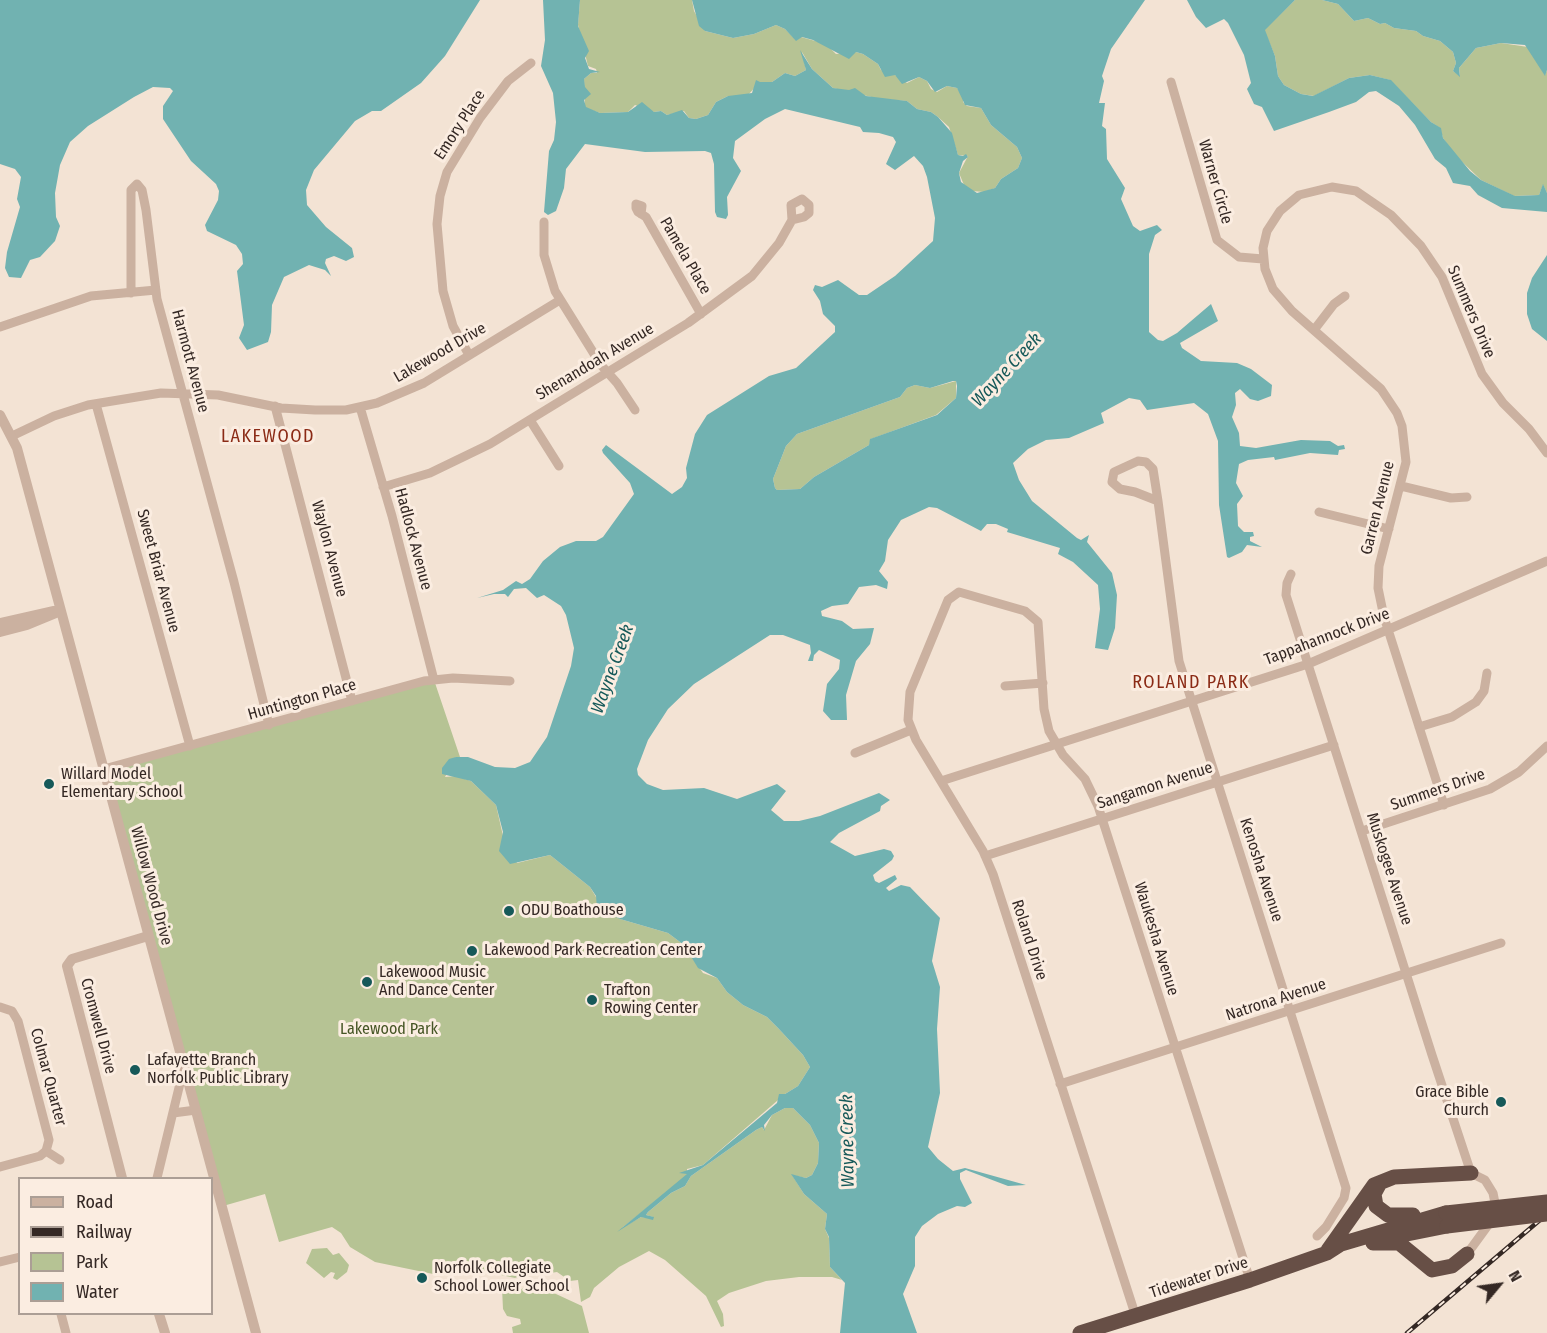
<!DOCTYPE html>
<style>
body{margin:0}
#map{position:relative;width:1547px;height:1333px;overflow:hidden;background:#f3e3d4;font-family:"Fira Sans Condensed",sans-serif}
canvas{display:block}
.legend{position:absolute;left:18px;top:1177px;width:195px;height:138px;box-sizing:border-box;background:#fbede1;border:2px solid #ab9e95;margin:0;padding:8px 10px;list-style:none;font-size:18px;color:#342824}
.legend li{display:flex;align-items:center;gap:12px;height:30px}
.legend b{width:30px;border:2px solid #ab9e95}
.north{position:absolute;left:1469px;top:1255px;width:60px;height:60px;-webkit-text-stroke:4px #fbede1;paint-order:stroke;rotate:61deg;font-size:16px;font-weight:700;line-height:24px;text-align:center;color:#342824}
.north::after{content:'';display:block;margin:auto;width:21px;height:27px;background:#342824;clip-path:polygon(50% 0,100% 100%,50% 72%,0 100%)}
</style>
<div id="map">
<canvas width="1547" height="1333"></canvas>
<ul class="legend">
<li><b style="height:8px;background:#cbb1a0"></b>Road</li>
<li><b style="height:8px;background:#342824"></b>Railway</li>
<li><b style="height:16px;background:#b6c394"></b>Park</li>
<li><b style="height:16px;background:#71b2b1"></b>Water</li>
</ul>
<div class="north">N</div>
</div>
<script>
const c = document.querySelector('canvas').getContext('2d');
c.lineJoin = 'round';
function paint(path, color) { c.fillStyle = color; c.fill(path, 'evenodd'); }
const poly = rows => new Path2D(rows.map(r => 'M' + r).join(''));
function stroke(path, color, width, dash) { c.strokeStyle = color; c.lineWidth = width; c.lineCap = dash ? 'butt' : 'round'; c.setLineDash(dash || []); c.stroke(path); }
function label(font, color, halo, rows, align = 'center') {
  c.font = font + ' "Fira Sans Condensed",sans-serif'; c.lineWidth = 6; c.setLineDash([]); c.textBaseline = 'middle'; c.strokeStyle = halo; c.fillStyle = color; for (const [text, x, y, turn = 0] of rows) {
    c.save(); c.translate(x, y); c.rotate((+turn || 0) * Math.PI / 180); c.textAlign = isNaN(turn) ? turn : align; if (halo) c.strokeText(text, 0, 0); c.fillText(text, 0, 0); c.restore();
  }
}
paint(poly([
 [580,0,692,0,694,11,705,31,733,38,754,34,776,25,785,29,796,40,801,37,826,44,836,54,856,52,863,54,878,64,881,70,895,75,907,83,919,77,927,81,931,89,937,92,947,86,957,88,963,96,963,102,967,106,981,108,991,125,1017,147,1022,158,1018,168,1001,179,995,188,984,192,972,191,964,185,959,173,968,156,958,155,949,127,938,117,931,112,917,109,907,101,880,99,833,88,812,69,802,52,806,70,795,76,785,73,772,82,760,82,747,96,728,96,716,102,708,115,696,119,689,118,684,111,667,115,661,111,654,112,635,105,628,112,600,113,585,108,584,79,591,73,597,73,596,69,588,66,578,25],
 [1295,0,1322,0,1338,4,1354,21,1368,18,1380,24,1385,23,1394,28,1416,31,1423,36,1440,41,1453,52,1456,63,1453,71,1460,76,1459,68,1476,48,1501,43,1528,47,1545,75,1547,70,1547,193,1543,185,1539,195,1514,196,1481,180,1454,154,1443,138,1440,128,1431,122,1390,80,1370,75,1349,78,1314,96,1301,94,1284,85,1278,76,1275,56,1264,30],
 [956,381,956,398,936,415,871,439,869,445,814,477,800,489,777,490,775,488,773,479,786,446,797,434,900,397,907,388,915,385,930,388],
 [434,680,460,757,456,757,445,777,456,776,471,781,496,805,503,836,517,863,550,855,590,887,596,897,620,919,668,933,684,945,703,973,717,978,727,992,743,1005,767,1017,778,1028,803,1055,810,1067,798,1086,785,1094,703,1165,687,1169,687,1176,622,1228,641,1217,652,1218,653,1217,646,1215,648,1212,671,1193,685,1186,691,1176,756,1130,762,1127,764,1130,772,1115,785,1108,793,1108,810,1125,819,1143,818,1163,812,1175,806,1178,792,1175,804,1194,827,1214,825,1229,829,1238,830,1267,842,1280,832,1277,799,1277,766,1281,729,1293,717,1301,723,1314,724,1326,721,1327,706,1296,665,1260,649,1251,619,1267,594,1288,590,1297,581,1302,578,1280,570,1281,557,1272,537,1275,528,1273,515,1278,478,1270,438,1275,375,1262,350,1247,341,1233,332,1227,279,1242,265,1194,223,1206,104,769],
 [327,1248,333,1255,339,1253,349,1265,347,1272,337,1280,333,1278,335,1273,331,1272,324,1278,306,1263,312,1249],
 [530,1282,582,1306,589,1333,513,1333,512,1327,521,1324,520,1319,507,1316,503,1309,502,1288,519,1291]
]), '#b6c394');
paint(poly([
 [0,0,480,0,445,56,421,83,381,111,372,111,355,121,314,170,306,190,307,205,326,227,352,248,354,257,346,261,334,256,326,259,325,263,331,276,325,270,309,265,284,277,272,305,271,332,268,342,247,350,239,338,244,325,237,271,243,264,242,254,236,245,207,231,205,225,218,200,219,191,216,184,191,161,163,119,163,106,173,91,170,88,153,87,134,97,88,126,70,142,60,165,55,193,56,217,60,226,55,241,40,257,30,260,21,278,9,277,5,268,7,252,20,207,17,199,21,177,15,169,0,164],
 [543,0,580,0,578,26,589,51,585,58,589,69,600,72,591,73,584,79,585,87,591,94,584,100,586,107,600,113,628,112,642,102,654,112,661,111,667,115,682,110,689,118,696,119,708,115,716,102,728,96,752,93,756,80,760,82,772,82,785,73,795,76,806,70,800,50,812,69,833,88,849,90,855,88,866,96,907,101,917,109,931,112,938,117,952,133,958,155,963,156,966,154,968,157,963,161,959,173,961,182,977,193,995,188,1001,179,1018,168,1022,158,1017,147,991,125,981,108,965,105,957,88,947,86,935,92,927,81,919,77,902,84,895,75,885,77,878,64,863,54,856,52,849,59,813,40,802,37,796,41,785,29,776,25,754,34,733,38,705,31,699,26,692,0,1145,0,1111,49,1102,76,1104,81,1099,103,1105,103,1102,126,1106,129,1107,159,1125,188,1121,199,1133,226,1140,231,1157,225,1162,230,1155,235,1149,254,1149,332,1158,340,1163,341,1177,333,1211,304,1218,321,1180,343,1182,348,1201,361,1237,363,1251,369,1272,385,1271,396,1258,401,1250,399,1240,389,1235,393,1236,405,1232,417,1239,433,1240,446,1256,448,1301,440,1330,441,1338,446,1344,445,1345,449,1339,450,1338,455,1310,453,1275,460,1274,457,1248,460,1239,464,1236,483,1243,496,1237,504,1238,526,1244,532,1253,532,1254,536,1250,537,1250,541,1262,547,1247,545,1242,552,1229,558,1227,557,1219,505,1218,441,1208,414,1194,403,1147,410,1140,400,1129,398,1101,413,1104,423,1069,438,1046,440,1028,449,1013,463,1019,480,1032,501,1077,538,1081,540,1089,535,1087,542,1112,573,1117,595,1115,628,1108,650,1095,648,1100,609,1098,585,1073,562,1058,554,1060,548,1007,532,1008,529,996,524,987,524,981,531,937,508,929,507,901,520,888,540,885,561,879,571,888,582,887,589,876,585,859,587,848,604,832,606,821,611,822,616,842,621,853,629,874,628,870,644,856,661,846,695,847,720,831,720,823,711,827,684,839,669,840,660,819,650,814,655,813,661,808,661,811,653,810,645,783,635,770,635,694,684,668,709,648,740,637,769,638,775,647,784,663,790,704,788,737,799,777,784,786,791,771,810,784,821,799,821,820,816,879,793,890,800,881,806,880,811,839,833,830,842,855,856,884,849,891,851,894,856,892,860,873,875,875,881,879,883,895,875,897,879,886,888,889,891,901,885,910,887,940,918,932,961,940,987,937,1029,940,1093,928,1147,938,1159,953,1171,965,1168,1026,1185,1008,1186,966,1170,960,1173,960,1179,972,1203,965,1207,957,1206,938,1214,922,1226,915,1237,915,1266,903,1294,917,1333,840,1333,845,1283,830,1267,829,1237,825,1229,827,1214,804,1194,791,1174,806,1178,812,1175,818,1163,819,1143,810,1125,793,1108,785,1108,772,1115,764,1125,765,1131,762,1127,756,1130,691,1176,685,1186,671,1193,648,1212,646,1215,654,1217,653,1220,641,1217,617,1232,687,1174,679,1173,703,1165,777,1103,779,1094,785,1094,798,1086,810,1067,803,1055,778,1028,767,1017,743,1005,727,992,717,978,698,968,684,945,668,933,620,919,597,908,596,896,590,887,550,855,510,864,499,851,503,832,496,805,471,781,442,774,442,768,449,759,456,757,468,757,495,767,515,768,530,762,547,737,571,666,574,648,566,615,561,606,544,595,537,598,526,588,514,589,508,597,505,594,494,594,477,598,503,590,516,581,522,584,530,579,543,561,560,547,576,541,596,541,603,537,634,494,630,483,603,453,602,450,606,445,672,494,682,487,687,478,686,468,695,434,707,415,769,376,796,368,835,332,835,326,823,314,820,301,813,290,815,285,822,287,838,280,859,295,867,295,895,276,933,241,935,218,927,177,923,166,914,156,895,170,886,164,896,142,893,137,879,133,863,132,860,127,785,109,765,119,735,141,733,158,741,171,727,197,728,215,726,219,717,217,715,212,714,164,711,153,705,151,645,152,585,144,566,169,564,188,556,211,548,215,544,212,549,151,554,140,556,122,553,93,541,66,545,40],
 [953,381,956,381,957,386,956,398,937,415,870,439,869,445,814,477,800,489,777,490,775,488,773,479,786,446,797,434,900,397,907,388,915,385,930,388],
 [1187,0,1295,0,1265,30,1275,56,1278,76,1284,85,1301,94,1313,96,1349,78,1370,75,1391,80,1431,122,1441,128,1443,138,1470,171,1481,180,1515,196,1539,195,1543,184,1547,193,1547,212,1502,208,1478,195,1470,186,1453,183,1446,168,1435,159,1415,125,1399,106,1376,91,1369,92,1356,102,1329,112,1274,131,1262,107,1254,104,1247,89,1251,83,1244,55,1228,23,1224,19,1206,28,1196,17],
 [1322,0,1547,0,1547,70,1545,76,1525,45,1501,43,1476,48,1459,68,1460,77,1453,71,1456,63,1453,52,1440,41,1423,36,1416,31,1394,28,1385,23,1380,24,1368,18,1354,21,1338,4],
 [1547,255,1547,341,1532,329,1527,314,1527,293,1532,278]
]), '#71b2b1');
stroke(poly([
 [1171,82,1217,240,1239,257,1263,259],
 [802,199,809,205,809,213,804,217,792,220,791,205,802,199],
 [641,214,642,206,636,204,636,208,638,212,646,217,701,314],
 [544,222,544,255,555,291,601,365,617,383,635,410],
 [131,293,131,190,137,184,142,190,146,210,157,299,234,582,269,725],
 [0,327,91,296,156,290],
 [1314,330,1334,304,1345,296],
 [469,355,453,326,443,291,437,224,440,196,447,172,480,118,508,81,531,63],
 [96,404,190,746],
 [275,406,352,701],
 [360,407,392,516,434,680],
 [530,420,559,466],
 [12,436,54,416,88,405,161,393,218,395,281,408,315,410,346,410,377,403,424,383,560,300],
 [1138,461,1146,462,1153,469,1158,501,1135,492,1120,489,1112,482,1114,472,1138,461],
 [1401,486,1451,498,1467,497],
 [383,487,430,473,490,444,688,323,752,276,779,243,792,220],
 [1158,501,1179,661,1346,1188,1344,1198,1326,1227,1317,1236],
 [1319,512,1389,529],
 [1291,574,1287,583,1286,595,1432,1055,1471,1173,1485,1180,1493,1193,1496,1208,1494,1217,1467,1254],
 [1005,686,1043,683],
 [1419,727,1452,717,1476,702,1484,691,1487,673],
 [855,753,911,730],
 [104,769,424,681,453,678,510,681],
 [941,781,1308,664,1547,561],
 [1444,805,1384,617,1378,588,1379,566,1406,462,1402,426,1397,413,1381,389,1292,311,1273,289,1265,269,1263,248,1267,231,1280,211,1299,195,1332,187,1356,191,1391,215,1421,246,1442,277,1482,374,1503,403,1529,429,1547,453],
 [1362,831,1490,789,1519,772,1547,746],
 [985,856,1334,745],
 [0,1007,12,1011,18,1021,49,1140,46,1151,40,1156,0,1167],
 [1060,1084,1501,943],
 [173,1113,196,1110],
 [46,1151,60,1160],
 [157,1178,184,1067],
 [0,1262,20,1257],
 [61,1314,66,1333],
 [1136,1317,993,874,983,851,916,740,908,720,910,692,948,600,959,592,1025,611,1038,622,1044,709,1049,731,1063,755,1085,779,1098,806,1250,1280]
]), '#cbb1a0', 9);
stroke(poly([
 [0,415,17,448,256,1333],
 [0,623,54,611],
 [0,632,27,625,61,611],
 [122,1178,67,966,72,959,148,936],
 [159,1314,165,1333]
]), '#cbb1a0', 10);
stroke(poly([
 [1380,1183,1374,1194,1376,1206,1388,1215,1413,1215],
 [1402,1235,1447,1226],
 [1373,1243,1399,1243,1432,1270,1452,1266,1467,1254],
 [1328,1250,1374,1185,1394,1177,1471,1173],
 [1080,1333,1250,1280,1327,1253,1341,1244,1446,1213]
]), '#674f46', 15);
const rail = poly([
 [1407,1333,1547,1214]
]);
stroke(rail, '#342824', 4.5);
stroke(rail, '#fbede1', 2, [7]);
stroke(poly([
 [1446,1213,1547,1202],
 [1447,1226,1547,1214]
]), '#674f46', 15);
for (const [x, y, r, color] of [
 [49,784,6,"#165959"],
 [509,911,6,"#165959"],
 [472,951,6,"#165959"],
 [367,982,6,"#165959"],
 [592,1000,6,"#165959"],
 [135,1070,6,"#165959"],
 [1501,1102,6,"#165959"],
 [422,1278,6,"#165959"]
]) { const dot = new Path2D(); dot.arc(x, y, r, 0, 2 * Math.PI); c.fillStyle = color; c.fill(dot); stroke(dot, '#fbede1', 2); }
label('16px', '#342824', '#fbede1', [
 ["Emory Place",460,125,-57],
 ["Warner Circle",1215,182,74],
 ["Pamela Place",685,256,60],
 ["Summers Drive",1471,312,67],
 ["Lakewood Drive",440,353,-30],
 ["Harmott Avenue",190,361,75],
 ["Shenandoah Avenue",595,362,-31],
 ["Garren Avenue",1378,508,-76],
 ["Hadlock Avenue",413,539,75],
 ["Waylon Avenue",329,549,75],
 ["Sweet Briar Avenue",158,571,75],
 ["Tappahannock Drive",1327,637,-21],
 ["Huntington Place",302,700,-16],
 ["Sangamon Avenue",1155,786,-18],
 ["Summers Drive",1438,790,-19],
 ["Muskogee Avenue",1389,869,72],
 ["Kenosha Avenue",1261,870,72],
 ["Willow Wood Drive",151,886,75],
 ["Waukesha Avenue",1156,939,73],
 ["Roland Drive",1029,940,72],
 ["Natrona Avenue",1276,1000,-18],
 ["Cromwell Drive",98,1026,75],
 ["Colmar Quarter",48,1077,75],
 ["Tidewater Drive",1199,1278,-18]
]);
label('16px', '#342824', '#fbede1', [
 ["Willard Model",61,775],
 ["Elementary School",61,793],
 ["ODU Boathouse",521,911],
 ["Lakewood Park Recreation Center",484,951],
 ["Lakewood Music",379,973],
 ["And Dance Center",379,991],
 ["Trafton",604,991],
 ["Rowing Center",604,1009],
 ["Lafayette Branch",147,1061],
 ["Norfolk Public Library",147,1079],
 ["Grace Bible",1489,1093,"right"],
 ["Church",1489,1111,"right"],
 ["Norfolk Collegiate",434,1269],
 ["School Lower School",434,1287]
], 'left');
label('16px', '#465525', '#fbede1', [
 ["Lakewood Park",389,1030]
]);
label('italic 18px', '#165959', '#fbede1', [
 ["Wayne Creek",1007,370,-47],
 ["Wayne Creek",613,669,-70],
 ["Wayne Creek",848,1141,-91]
]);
c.letterSpacing = '1.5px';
label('18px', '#8b2b16', '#fbede1', [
 ["LAKEWOOD",268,437],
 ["ROLAND PARK",1191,683]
]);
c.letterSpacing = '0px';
</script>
